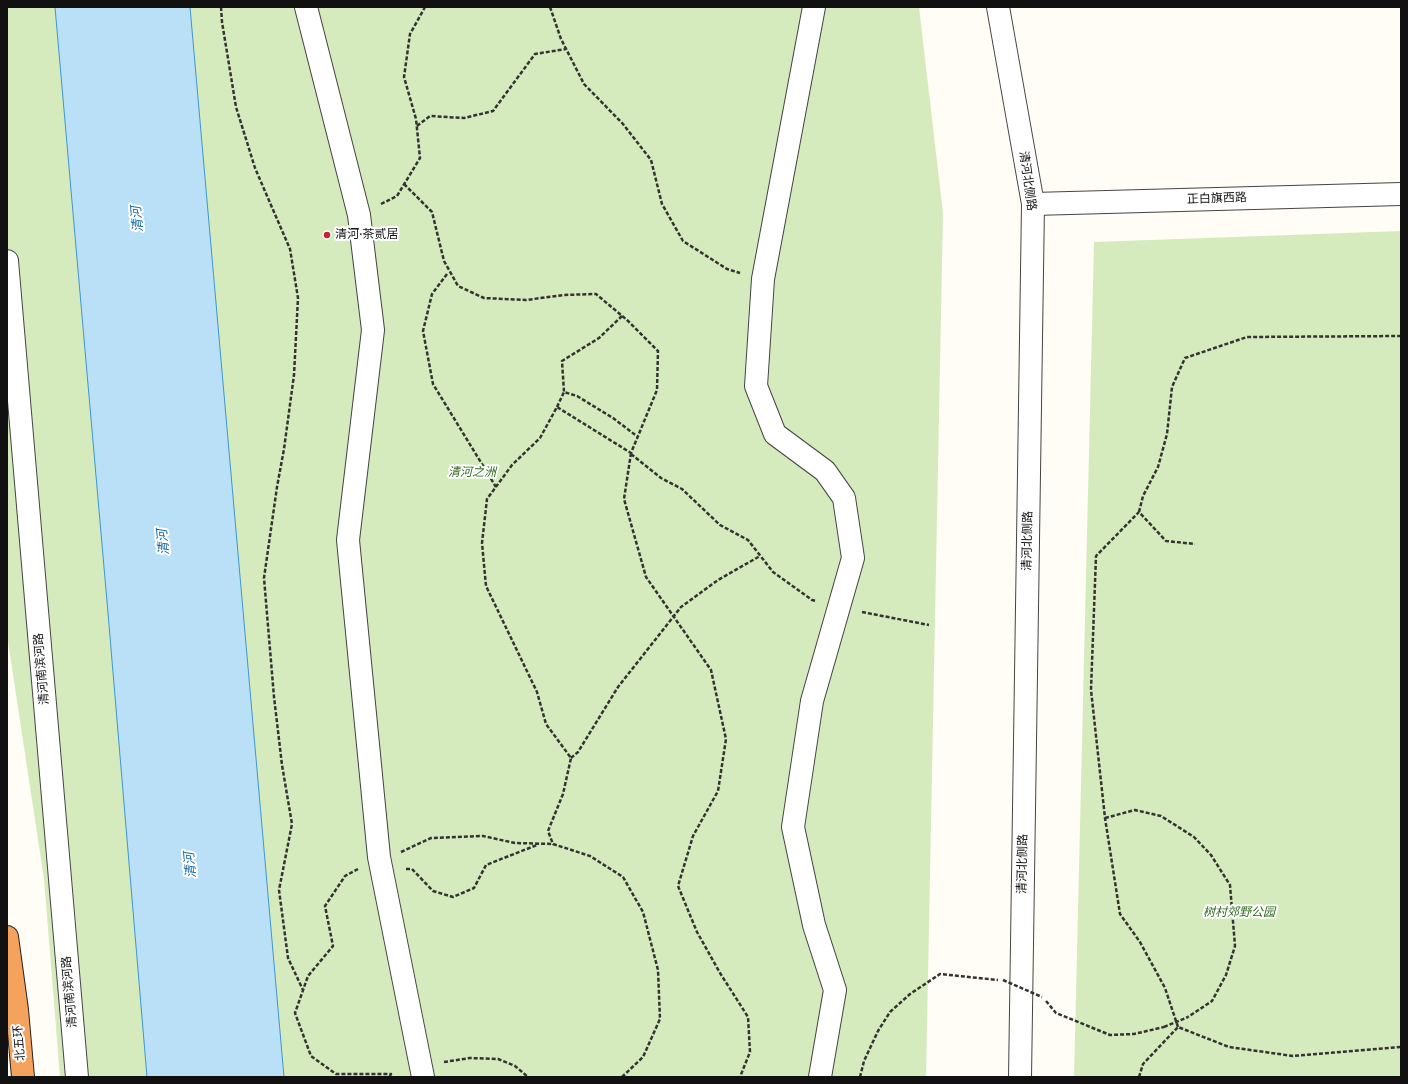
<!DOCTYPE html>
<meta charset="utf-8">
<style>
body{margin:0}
#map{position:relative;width:1408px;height:1084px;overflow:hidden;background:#fffdf5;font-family:"Source Serif 4",serif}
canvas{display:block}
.frame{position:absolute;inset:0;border:8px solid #111;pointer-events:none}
</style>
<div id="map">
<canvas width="1408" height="1084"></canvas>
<div class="frame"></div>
</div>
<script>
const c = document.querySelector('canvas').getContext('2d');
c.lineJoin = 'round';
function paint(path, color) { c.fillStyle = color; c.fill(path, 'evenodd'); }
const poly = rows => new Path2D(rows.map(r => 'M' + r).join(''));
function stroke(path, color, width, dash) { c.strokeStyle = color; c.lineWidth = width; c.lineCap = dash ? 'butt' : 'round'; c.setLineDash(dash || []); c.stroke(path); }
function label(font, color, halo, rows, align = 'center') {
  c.font = font + ' "Source Serif 4","Noto Sans SC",serif'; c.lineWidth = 4; c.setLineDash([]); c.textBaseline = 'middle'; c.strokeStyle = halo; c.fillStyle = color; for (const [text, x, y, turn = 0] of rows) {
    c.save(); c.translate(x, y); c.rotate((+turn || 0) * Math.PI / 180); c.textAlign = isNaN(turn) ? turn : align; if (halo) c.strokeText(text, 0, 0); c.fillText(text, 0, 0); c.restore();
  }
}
paint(poly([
 [7,7,919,7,943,213,926,1077,60,1077,44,879,7,635],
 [1401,231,1401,1077,1074,1077,1094,242]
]), '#d5ebbd');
const water = poly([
 [55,7,190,7,284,1077,147,1077,108,613,55,7]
]);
paint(water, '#b9e0f7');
stroke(water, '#3f96cf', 1);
const minor = poly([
 [306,7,359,215,373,330,348,540,379,857,423,1077],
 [814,7,763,279,756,386,775,434,825,471,844,498,853,558,812,701,793,827,814,925,835,990,820,1077],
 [998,7,1033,204,1020,1077],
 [1033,204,1401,194],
 [7,261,77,1077]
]);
const highway = poly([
 [7,937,17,1010,23,1077]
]);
stroke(minor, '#444', 24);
stroke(highway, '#222', 24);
stroke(poly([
 [221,7,222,22,236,107,255,168,290,249,298,298,294,375,284,449,277,487,264,578,274,697,282,765,292,824,279,890,288,958,303,990],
 [550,7,561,39,584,84,623,124,651,160,662,204,683,241,727,269,740,273],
 [417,126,430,116,464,118,493,111,535,54,566,49],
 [404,184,432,212,444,261,458,286,484,298,526,300,564,295,596,294,627,320,658,351,657,390,631,453,557,407,540,438,512,465,487,499,482,543,486,586,537,692,546,724,571,758,563,794,548,831,553,844,590,856,623,877,643,912,658,970,660,1019,643,1057,622,1077],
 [381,204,397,196,420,158,416,119,404,77,410,34,425,7],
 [447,274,432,294,423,331,433,384,496,487],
 [622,316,599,338,562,361,564,392,577,396,613,418,638,437],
 [557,407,564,392],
 [631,453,624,499,646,577,711,670,726,739,718,791,693,836,678,886,697,932,720,973,748,1017,750,1052,740,1077],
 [631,454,661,478,682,489,720,525,748,540,773,572,812,600,816,601],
 [1139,512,1143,496,1158,467,1167,434,1172,387,1185,358,1247,337,1401,336],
 [862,612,929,625],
 [571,758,578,752,618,687,681,607,718,580,760,556],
 [1105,818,1135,810,1161,816,1194,837,1211,855,1230,885,1235,946,1226,975,1212,1001,1188,1017],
 [401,852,431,838,483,836,515,843,553,844],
 [358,869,345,876,325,906,333,946,308,976,295,1013,311,1056,336,1074,391,1074,389,1077],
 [406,869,412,869,433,891,453,897,474,888,486,865,537,845],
 [1046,1001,1056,1013,1110,1035,1134,1034,1164,1027],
 [1178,1027,1165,988,1140,942,1120,914,1105,818,1091,690,1096,556,1139,512,1166,541,1195,544],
 [444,1062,470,1058,498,1059,515,1066,528,1077],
 [860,1077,864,1061,878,1031,890,1012,910,994,940,974,998,980],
 [1139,1077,1143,1064,1178,1027,1229,1047,1293,1056,1401,1047]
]), '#333', 2.5, [4, 2]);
stroke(minor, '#fff', 22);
stroke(highway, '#f5a25d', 22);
stroke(poly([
 [1003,980,1042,997],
 [1164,1027,1188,1017]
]), '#333', 2.5, [4, 2]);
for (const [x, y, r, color] of [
 [327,235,4,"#c4262e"]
]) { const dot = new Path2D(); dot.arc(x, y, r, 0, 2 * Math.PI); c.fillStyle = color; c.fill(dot); stroke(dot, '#fff', 1.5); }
label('12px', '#111', '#fff', [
 ["清河北侧路",1027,181,82],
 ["正白旗西路",1217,199,-2],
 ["清河北侧路",1028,541,-89],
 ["清河南滨河路",42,669,-95],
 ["清河北侧路",1023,864,-89],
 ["清河南滨河路",70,992,-95],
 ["北五环",20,1043,-95]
]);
label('12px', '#111', '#fff', [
 ["清河·茶贰居",335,235]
], 'left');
label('italic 12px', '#2f6b1f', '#fff', [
 ["清河之洲",472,473],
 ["树村郊野公园",1239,913]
]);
label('italic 13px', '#1768a6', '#fff', [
 ["清河",138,219,-95],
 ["清河",164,542,-95],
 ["清河",191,865,-95]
]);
</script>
